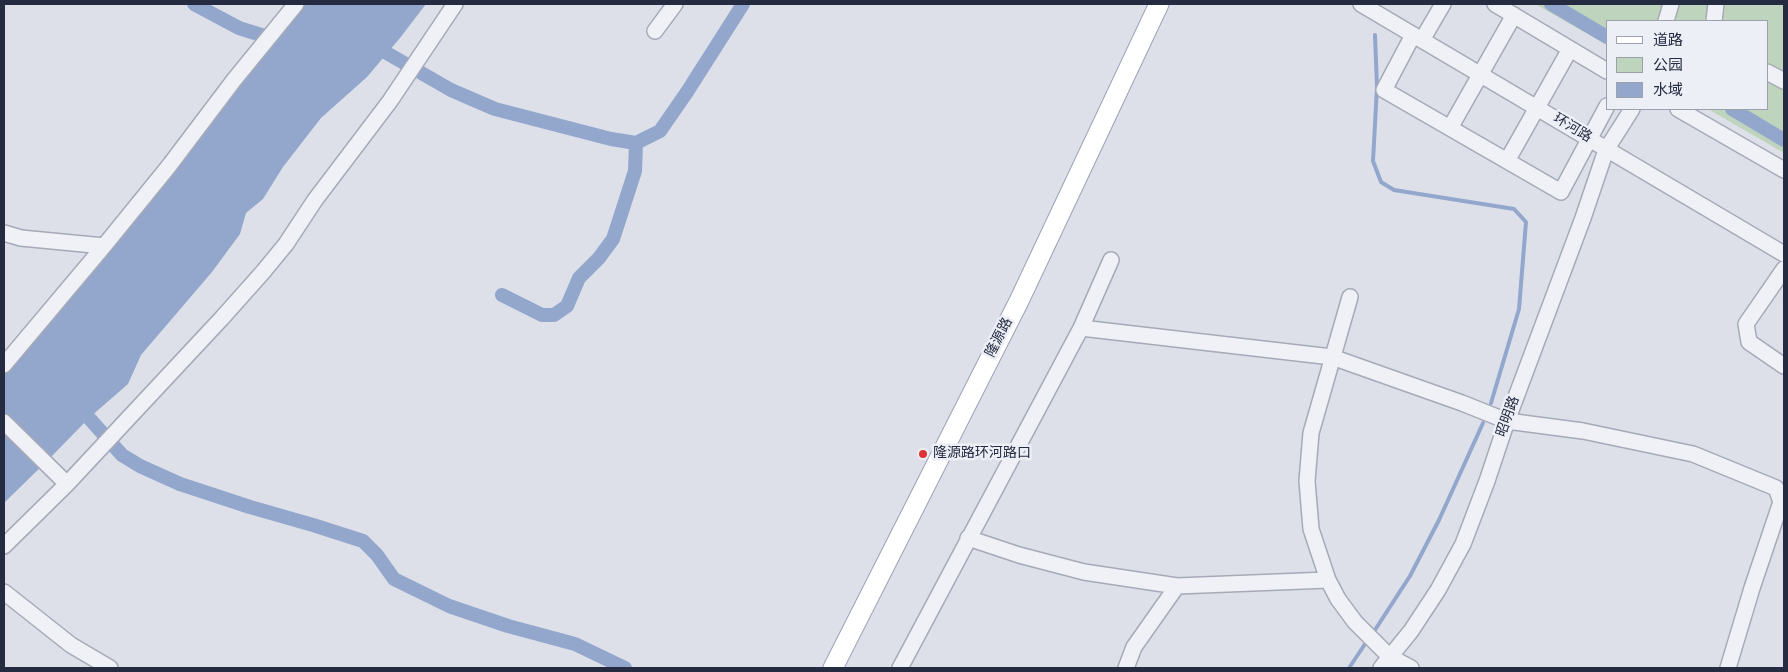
<!DOCTYPE html>
<meta charset="utf-8">
<style>
body{margin:0}
#map{position:relative;width:1788px;height:672px;overflow:hidden;background:#dde0e9;font-family:Overpass,"Noto Sans SC",sans-serif}
canvas{display:block}
.frame{position:absolute;inset:0;border:5px solid #252b41;pointer-events:none}
.legend{position:absolute;left:1606px;top:20px;width:162px;height:90px;box-sizing:border-box;background:#eceff6;border:1px solid #9ca1ae;margin:0;padding:6px 9px;list-style:none;font-size:15px;color:#252b41}
.legend li{display:flex;align-items:center;gap:10px;height:25px}
.legend b{width:25px;border:1px solid #9ca1ae}
</style>
<div id="map">
<canvas width="1788" height="672"></canvas>
<div class="frame"></div>
<ul class="legend">
<li><b style="height:6px;background:#fff"></b>道路</li>
<li><b style="height:14px;background:#bfd4bd"></b>公园</li>
<li><b style="height:14px;background:#93a7cd"></b>水域</li>
</ul>
</div>
<script>
const c = document.querySelector('canvas').getContext('2d');
c.lineJoin = 'round';
function paint(path, color) { c.fillStyle = color; c.fill(path, 'evenodd'); }
const poly = rows => new Path2D(rows.map(r => 'M' + r).join(''));
function stroke(path, color, width, dash) { c.strokeStyle = color; c.lineWidth = width; c.lineCap = dash ? 'butt' : 'round'; c.setLineDash(dash || []); c.stroke(path); }
function label(font, color, halo, rows, align = 'center') {
  c.font = font + ' Overpass,"Noto Sans SC",sans-serif'; c.lineWidth = 5; c.setLineDash([]); c.textBaseline = 'middle'; c.strokeStyle = halo; c.fillStyle = color; for (const [text, x, y, turn = 0] of rows) {
    c.save(); c.translate(x, y); c.rotate((+turn || 0) * Math.PI / 180); c.textAlign = isNaN(turn) ? turn : align; if (halo) c.strokeText(text, 0, 0); c.fillText(text, 0, 0); c.restore();
  }
}
paint(poly([
 [1535,4,1784,4,1784,153,1708,109,1767,109,1767,21,1607,21,1607,45]
]), '#bfd4bd');
paint(poly([
 [304,4,426,4,400,38,367,77,321,118,283,167,263,199,246,213,240,234,212,272,141,355,128,384,89,418,50,458,4,503,4,373,167,178]
]), '#93a7cd');
stroke(poly([
 [1375,35,1377,87,1373,161,1381,182,1394,190,1514,209,1526,222,1519,309,1491,403],
 [1373,633,1410,576,1439,520,1483,423],
 [1349,668,1367,641]
]), '#93a7cd', 4);
stroke(poly([
 [194,4,239,28,277,40],
 [1551,4,1607,37],
 [371,44,451,90,495,109,611,139,636,143,660,131,687,92,743,4],
 [1732,109,1784,140],
 [502,295,542,315,554,315,567,306,579,278,599,258,613,239,635,171,636,143],
 [75,406,89,418,122,455,140,466,180,484,250,507,313,525,363,541,377,555,394,579,449,606,508,626,575,644,625,668]
]), '#93a7cd', 14);
const minor = poly([
 [1361,4,1784,254],
 [1495,4,1607,71],
 [1666,21,1671,4],
 [1714,21,1716,4],
 [655,31,675,4],
 [1413,35,1384,90,1561,192,1607,106],
 [1422,40,1443,4],
 [1767,72,1784,81],
 [1678,109,1784,170],
 [1450,128,1514,15],
 [1507,161,1570,49],
 [4,233,21,238,104,246],
 [1784,269,1746,324,1749,342,1784,366],
 [1350,297,1311,433,1307,481,1311,529,1328,580,1338,599,1355,622,1390,657,1411,668],
 [1081,328,1332,357,1462,403,1507,421,1583,431,1693,454,1776,488,1781,502,1752,588,1728,668],
 [4,365,104,246,169,166,234,80,296,4],
 [4,422,67,484],
 [968,538,1019,555,1084,572,1177,586,1328,580],
 [4,546,67,484,222,318,263,272,286,244,315,200,390,101,455,4],
 [4,592,71,645,110,668],
 [900,668,1081,328,1111,260],
 [1126,668,1134,647,1177,586],
 [1381,668,1411,631,1438,590,1463,544,1487,481,1507,421,1583,218,1606,150,1632,109]
]);
const major = poly([
 [833,668,1019,301,1159,4]
]);
stroke(minor, '#a6aab7', 18);
stroke(major, '#9ba2b6', 21);
stroke(minor, '#f0f1f7', 15);
stroke(major, '#fff', 19);
for (const [x, y, r, color] of [
 [923,454,5,"#d33"]
]) { const dot = new Path2D(); dot.arc(x, y, r, 0, 2 * Math.PI); c.fillStyle = color; c.fill(dot); stroke(dot, '#eceff6', 2); }
label('14px', '#252b41', '#eceff6', [
 ["环河路",1572,129,31],
 ["隆源路",1000,338,-63],
 ["昭明路",1509,417,-70]
]);
label('14px', '#252b41', '#eceff6', [
 ["隆源路环河路口",933,454]
], 'left');
</script>
